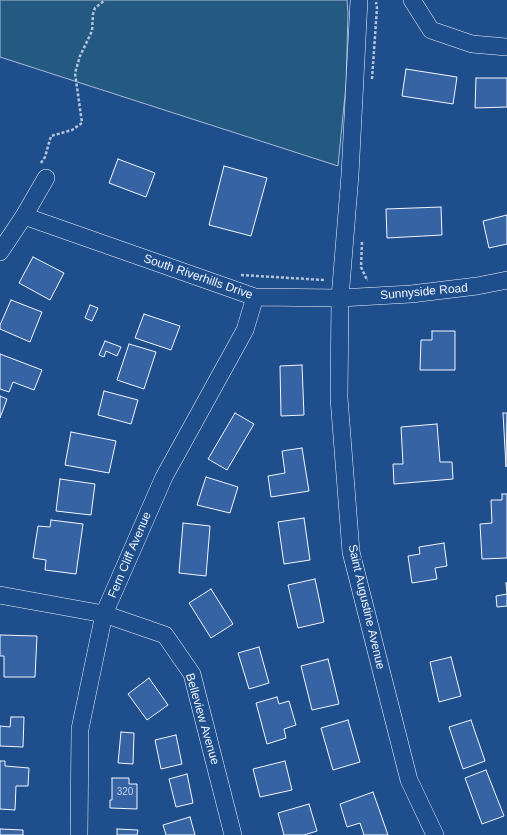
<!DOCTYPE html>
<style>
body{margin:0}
canvas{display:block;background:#1f4e8c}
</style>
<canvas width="507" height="835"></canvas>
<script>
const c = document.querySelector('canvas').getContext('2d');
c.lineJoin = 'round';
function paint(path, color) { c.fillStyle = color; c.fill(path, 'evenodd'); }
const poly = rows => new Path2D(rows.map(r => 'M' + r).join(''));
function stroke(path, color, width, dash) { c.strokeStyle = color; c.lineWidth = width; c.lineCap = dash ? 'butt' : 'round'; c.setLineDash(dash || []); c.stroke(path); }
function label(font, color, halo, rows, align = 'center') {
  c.font = font + ' Arial,sans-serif'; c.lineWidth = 3; c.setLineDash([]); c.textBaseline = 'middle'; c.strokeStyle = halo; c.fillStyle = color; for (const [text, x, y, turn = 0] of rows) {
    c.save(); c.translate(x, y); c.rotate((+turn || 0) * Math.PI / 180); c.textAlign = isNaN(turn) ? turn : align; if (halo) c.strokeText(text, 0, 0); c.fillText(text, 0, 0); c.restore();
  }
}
const green = poly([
 [0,0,347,0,348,13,346,85,338,166,0,57,0,0]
]);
paint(green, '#245a82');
stroke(green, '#a8bbd7', 1);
const building = poly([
 [406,69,457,77,453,104,402,96,406,69],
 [476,78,507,78,507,107,475,108,476,78],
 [118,159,155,173,146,197,109,183,118,159],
 [224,166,267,178,251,236,209,225,224,166],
 [441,207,442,235,387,238,386,209,441,207],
 [507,215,507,244,489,248,483,221,507,215],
 [33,257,64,273,50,300,19,283,33,257],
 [11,300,42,312,30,342,0,329,0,325,11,300],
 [90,305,98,308,92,321,85,318,90,305],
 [144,314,180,326,171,350,135,338,144,314],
 [432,331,455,331,455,370,420,370,421,340,432,340,432,331],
 [105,341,121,347,117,356,106,351,104,357,99,355,105,341],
 [129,344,156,352,144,389,117,380,129,344],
 [0,354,42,370,34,390,13,382,9,392,0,389,0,354],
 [302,365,304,415,281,416,280,366,302,365],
 [104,391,138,400,131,424,98,415,104,391],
 [0,396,7,399,0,418,0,396],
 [235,413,254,424,227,470,208,459,235,413],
 [503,413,507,413,506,467,503,413],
 [437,424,440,462,452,462,453,479,394,484,393,464,403,464,401,427,437,424],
 [71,432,116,441,109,473,65,465,71,432],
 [302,448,309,491,271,497,268,476,285,473,282,451,302,448],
 [206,477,238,487,230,513,197,505,206,477],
 [60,479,95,484,91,515,56,511,60,479],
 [502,494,507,494,507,558,482,559,480,524,492,523,491,500,502,500,502,494],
 [304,518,310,560,284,564,278,522,304,518],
 [51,520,83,524,76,574,45,570,46,560,33,558,38,526,50,527,51,520],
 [183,523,210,526,206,576,179,573,183,523],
 [444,543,447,566,435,568,437,579,412,583,408,556,420,554,419,547,444,543],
 [315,579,324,622,298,628,288,585,315,579],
 [506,583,507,583,507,606,497,607,496,596,507,594,506,583],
 [211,589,233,624,211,638,189,603,211,589],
 [0,635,37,636,35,677,4,677,4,656,0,656,0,635],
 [259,647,269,683,249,689,238,653,259,647],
 [451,657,461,696,439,702,430,662,451,657],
 [328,659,339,704,312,710,301,666,328,659],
 [149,678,168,705,147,720,128,694,149,678],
 [277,697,279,704,289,701,296,725,284,729,286,738,267,744,256,703,277,697],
 [11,717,24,717,23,747,0,746,0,726,10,727,11,717],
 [348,720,360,762,333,770,321,728,348,720],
 [471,720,485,761,463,769,449,727,471,720],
 [121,732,134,733,133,764,118,763,121,732],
 [176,735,182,764,161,769,155,740,176,735],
 [0,761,5,761,5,766,29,768,28,786,16,786,15,810,0,809,0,761],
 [285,761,292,790,260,797,253,769,285,761],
 [486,770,504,816,482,824,465,778,486,770],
 [187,774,193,803,176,807,169,779,187,774],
 [112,778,129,778,129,784,137,784,137,809,110,808,110,800,112,800,112,778],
 [373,792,388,835,364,835,360,823,347,827,340,804,373,792],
 [309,804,317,831,304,835,284,835,278,813,309,804],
 [190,817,195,835,166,835,163,825,190,817],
 [0,829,23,830,23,835,0,835,0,829],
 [117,829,138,830,137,835,117,835,117,829]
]);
paint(building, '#3563a3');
stroke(building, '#f2f6ff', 1);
const minor = poly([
 [359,0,350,175,340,298,339,398,351,552,409,780,435,835],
 [412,0,431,30,472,44,507,47],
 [24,216,46,178],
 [0,252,24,216,255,297,340,298,411,294,477,286,507,280],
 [0,595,104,614,165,635,192,674,233,835],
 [79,835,80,729,104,614,164,477,245,330,255,297]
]);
stroke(minor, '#f2f6ff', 18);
stroke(poly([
 [372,79,377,8,376,2],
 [41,163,45,157,51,136,72,130,82,123,75,73,80,56,92,31,93,14,95,8,105,0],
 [362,242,361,267,367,280,368,280],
 [241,275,324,280]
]), '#b3c4dc', 2.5, [3, 2]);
stroke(minor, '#1f4e8c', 17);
label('10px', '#c3d1e8', null, [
 ["320",125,792]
]);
label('12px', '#f2f6ff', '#1f4e8c', [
 ["South Riverhills Drive",198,277,19],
 ["Sunnyside Road",424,292,-5],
 ["Fern Cliff Avenue",130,555,-67],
 ["Saint Augustine Avenue",366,607,77],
 ["Belleview Avenue",202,719,74]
]);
</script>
